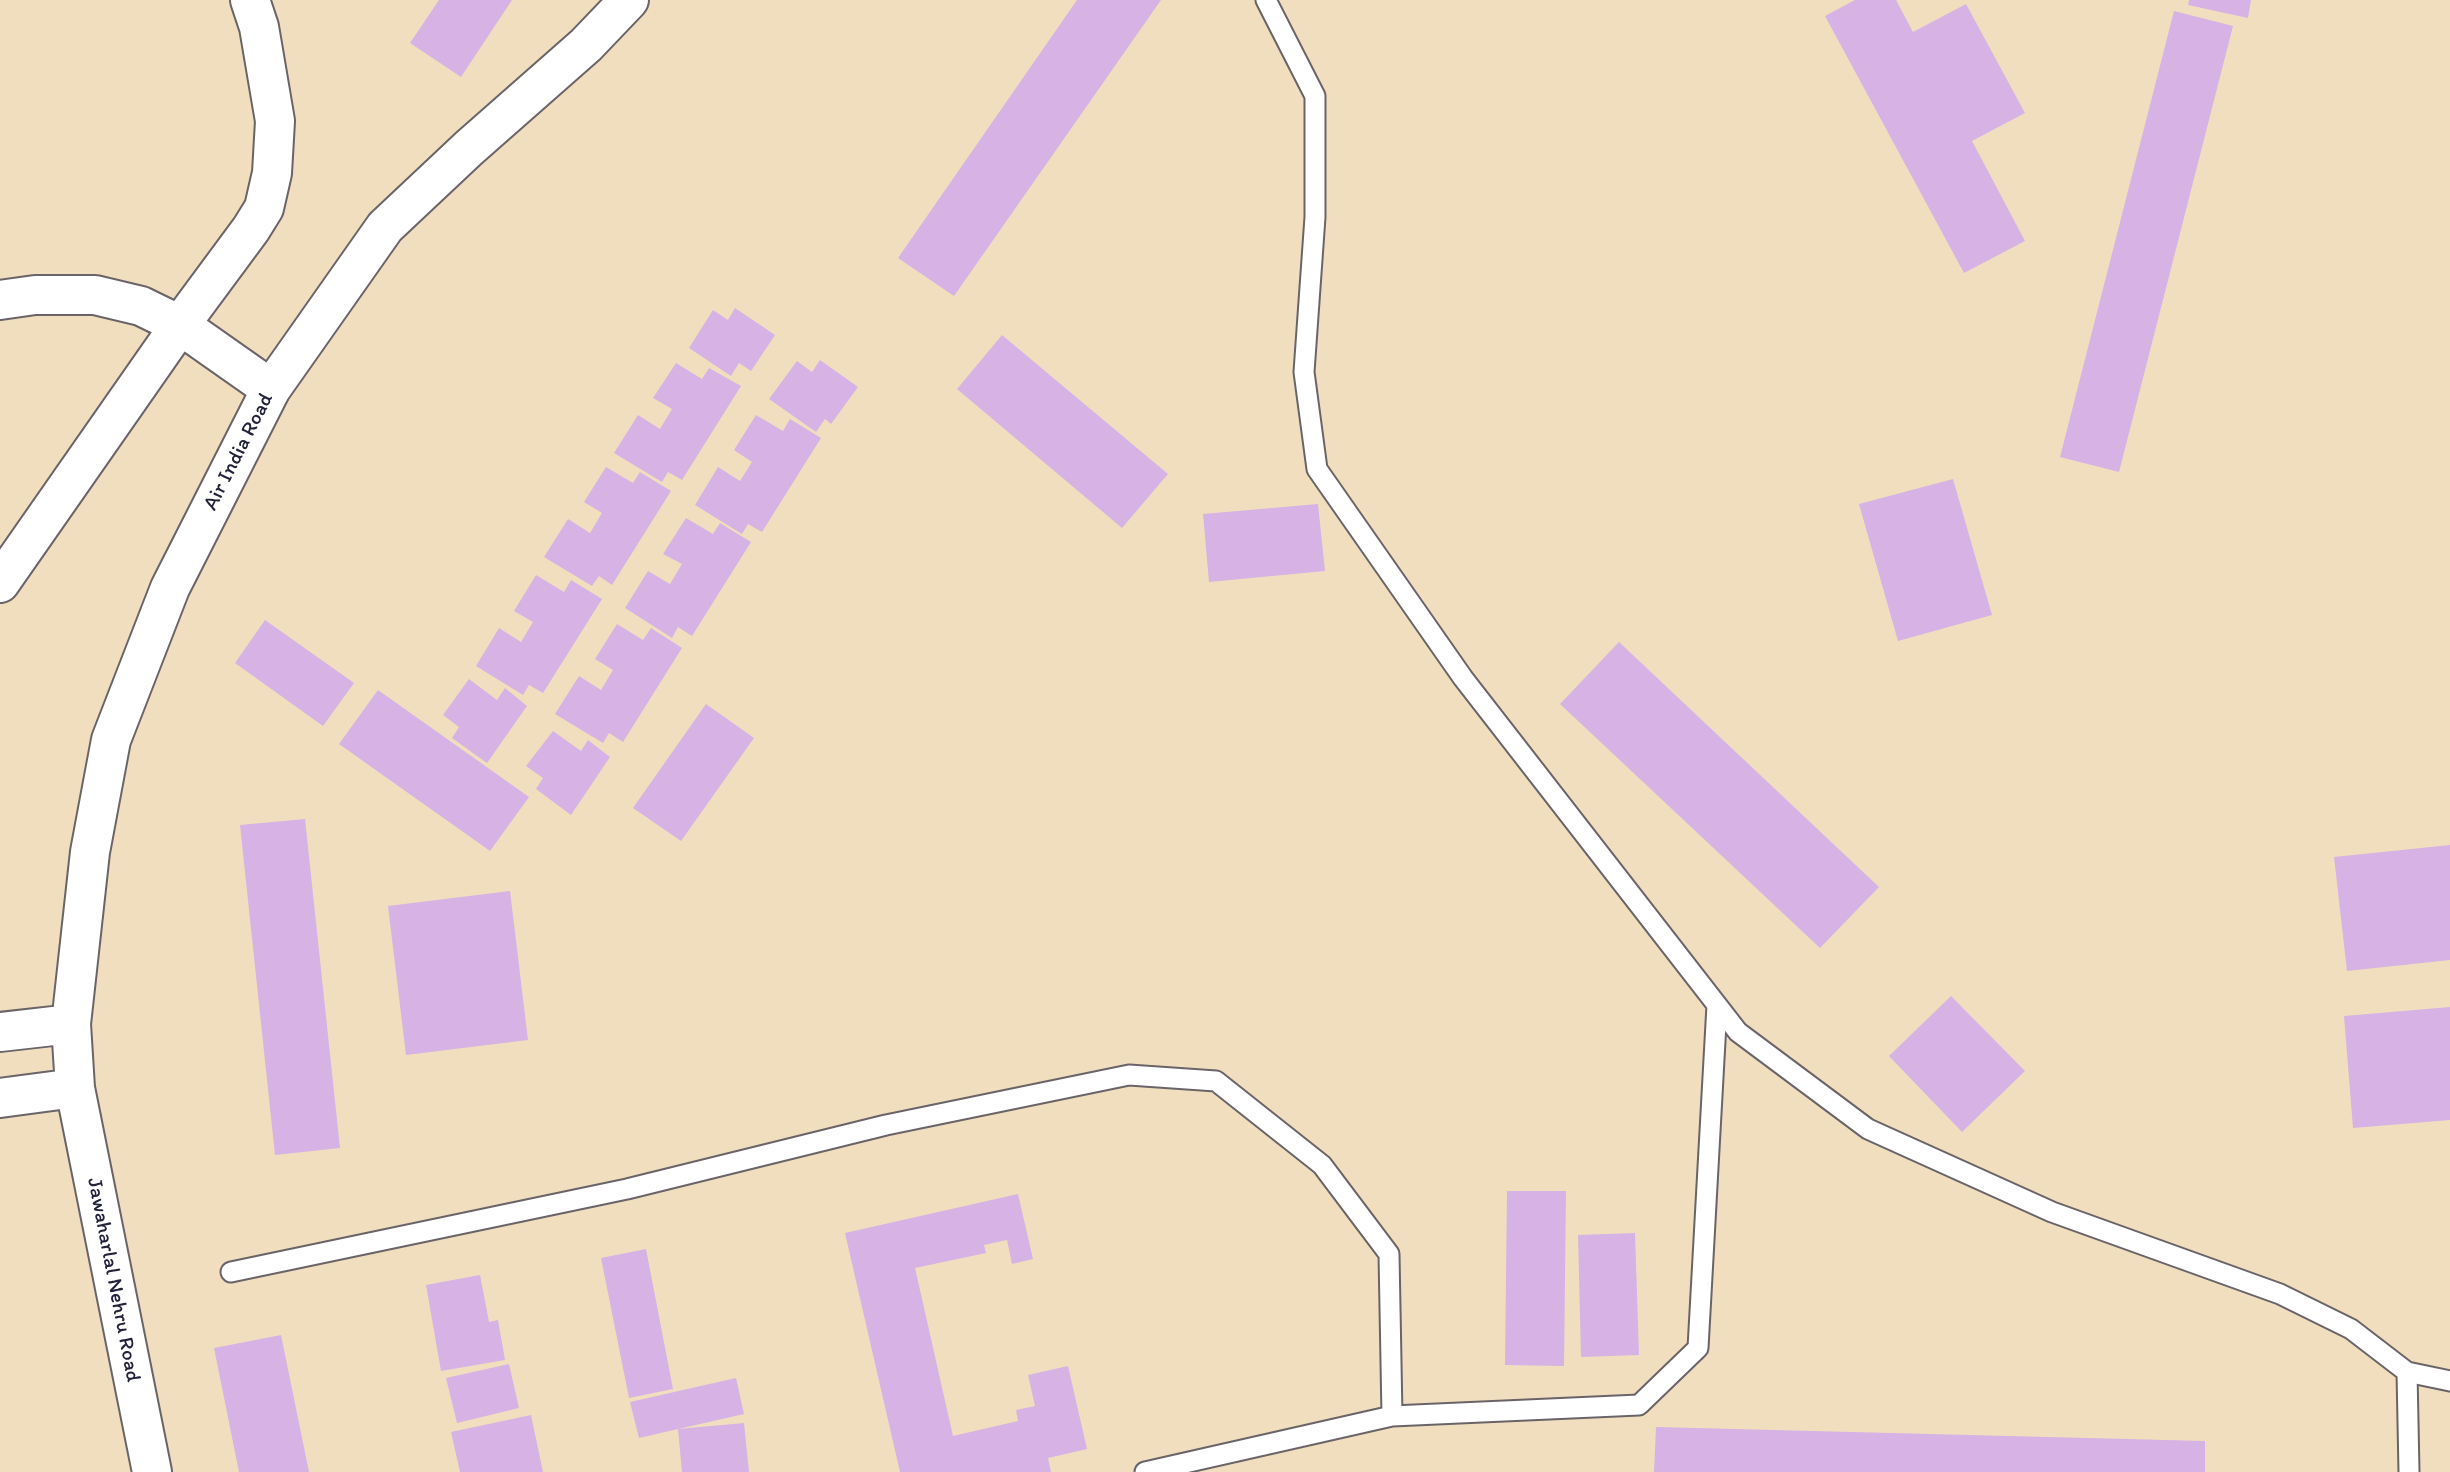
<!DOCTYPE html>
<style>
body{margin:0}
canvas{display:block;background:#f0debf}
</style>
<canvas width="2450" height="1472"></canvas>
<script>
const c = document.querySelector('canvas').getContext('2d');
c.lineJoin = 'round';
function paint(path, color) { c.fillStyle = color; c.fill(path, 'evenodd'); }
const poly = rows => new Path2D(rows.map(r => 'M' + r).join(''));
function stroke(path, color, width, dash) { c.strokeStyle = color; c.lineWidth = width; c.lineCap = dash ? 'butt' : 'round'; c.setLineDash(dash || []); c.stroke(path); }
function label(font, color, halo, rows, align = 'center') {
  c.font = font + ' Itim,sans-serif'; c.lineWidth = 5; c.setLineDash([]); c.textBaseline = 'middle'; c.strokeStyle = halo; c.fillStyle = color; for (const [text, x, y, turn = 0] of rows) {
    c.save(); c.translate(x, y); c.rotate((+turn || 0) * Math.PI / 180); c.textAlign = isNaN(turn) ? turn : align; if (halo) c.strokeText(text, 0, 0); c.fillText(text, 0, 0); c.restore();
  }
}
paint(poly([
 [439,0,512,0,461,77,410,43],
 [1077,0,1161,0,954,296,898,258],
 [1855,0,1896,0,1913,32,1966,4,2025,113,1972,141,2025,241,1964,273,1825,16],
 [2189,0,2251,0,2248,18,2188,5],
 [2174,11,2233,26,2119,472,2060,457],
 [735,308,775,335,751,371,739,363,731,376,689,348,713,310,728,320],
 [1002,335,1168,474,1122,528,957,389],
 [820,360,858,387,831,424,825,419,816,432,769,399,797,361,812,372],
 [676,363,702,379,709,368,741,386,682,480,668,472,662,482,614,453,638,415,660,429,672,409,653,398],
 [756,415,783,431,790,419,821,438,762,532,748,524,742,534,695,505,718,467,740,481,752,462,734,450],
 [606,467,633,483,640,472,671,491,612,585,599,576,592,586,544,557,568,519,590,533,602,513,584,502],
 [1953,479,1992,615,1898,641,1859,504],
 [1318,504,1325,571,1209,582,1203,514],
 [686,518,713,534,720,523,751,542,692,636,678,627,672,638,625,608,648,571,670,584,682,564,663,554],
 [536,575,564,592,571,580,602,599,543,693,529,685,523,695,476,666,499,628,521,642,533,622,514,611],
 [265,620,354,683,323,726,235,663],
 [617,624,643,640,651,628,682,648,623,742,609,733,603,743,555,714,579,676,601,690,613,670,595,659],
 [1619,642,1879,887,1820,948,1560,704],
 [469,679,497,700,505,688,527,706,487,763,452,738,459,727,443,715],
 [378,690,529,797,490,851,339,744],
 [706,704,754,738,681,841,633,808],
 [553,731,581,751,588,740,610,757,571,815,536,789,543,778,526,766],
 [305,819,340,1148,275,1155,240,825],
 [2450,845,2450,960,2347,971,2334,857],
 [510,891,528,1040,406,1055,388,906],
 [1951,996,2025,1071,1962,1132,1889,1056],
 [2450,1007,2450,1120,2353,1128,2344,1016],
 [1507,1191,1566,1191,1564,1366,1505,1365],
 [1018,1194,1033,1259,1012,1264,1007,1240,984,1245,986,1253,915,1268,953,1436,1018,1421,1016,1410,1035,1406,1028,1375,1068,1366,1087,1449,1048,1458,1051,1472,900,1472,845,1233],
 [1635,1233,1639,1355,1581,1357,1578,1235],
 [646,1249,673,1389,629,1398,601,1258],
 [480,1275,489,1322,498,1320,505,1360,441,1371,426,1285],
 [281,1335,309,1472,239,1472,214,1348],
 [509,1364,519,1408,457,1423,446,1378],
 [736,1378,744,1414,678,1429,744,1423,749,1472,682,1472,678,1429,639,1438,630,1402],
 [531,1415,543,1472,460,1472,451,1432],
 [1656,1427,2205,1441,2205,1472,1654,1472]
]), '#d6b3e4');
const lane = poly([
 [1266,0,1315,96,1315,217,1304,372,1317,469,1463,678,1738,1032,1868,1129,2052,1212,2280,1294,2351,1329,2407,1372,2450,1381],
 [231,1272,627,1189,886,1125,1129,1075,1216,1081,1322,1165,1389,1254,1392,1416],
 [2407,1372,2409,1472],
 [1145,1472,1392,1416,1639,1405,1698,1348,1717,1005]
]);
const street = poly([
 [0,300,35,295,95,295,141,306,180,325,271,389],
 [0,583,180,325,251,229,264,208,272,173,275,121,259,27,250,0]
]);
const secondary = poly([
 [0,1032,71,1024],
 [0,1098,75,1088],
 [152,1472,75,1088,71,1024,90,852,111,740,170,588,271,389,385,227,469,148,586,45,629,0]
]);
stroke(lane, '#6a6469', 23);
stroke(street, '#6a6469', 42);
stroke(secondary, '#6a6469', 42);
stroke(lane, '#fff', 19);
stroke(street, '#fff', 38);
stroke(secondary, '#fff', 38);
label('21px', '#22223b', '#fff', [
 ["Air India Road",239,452,-63],
 ["Jawaharlal Nehru Road",113,1280,79]
]);
</script>
